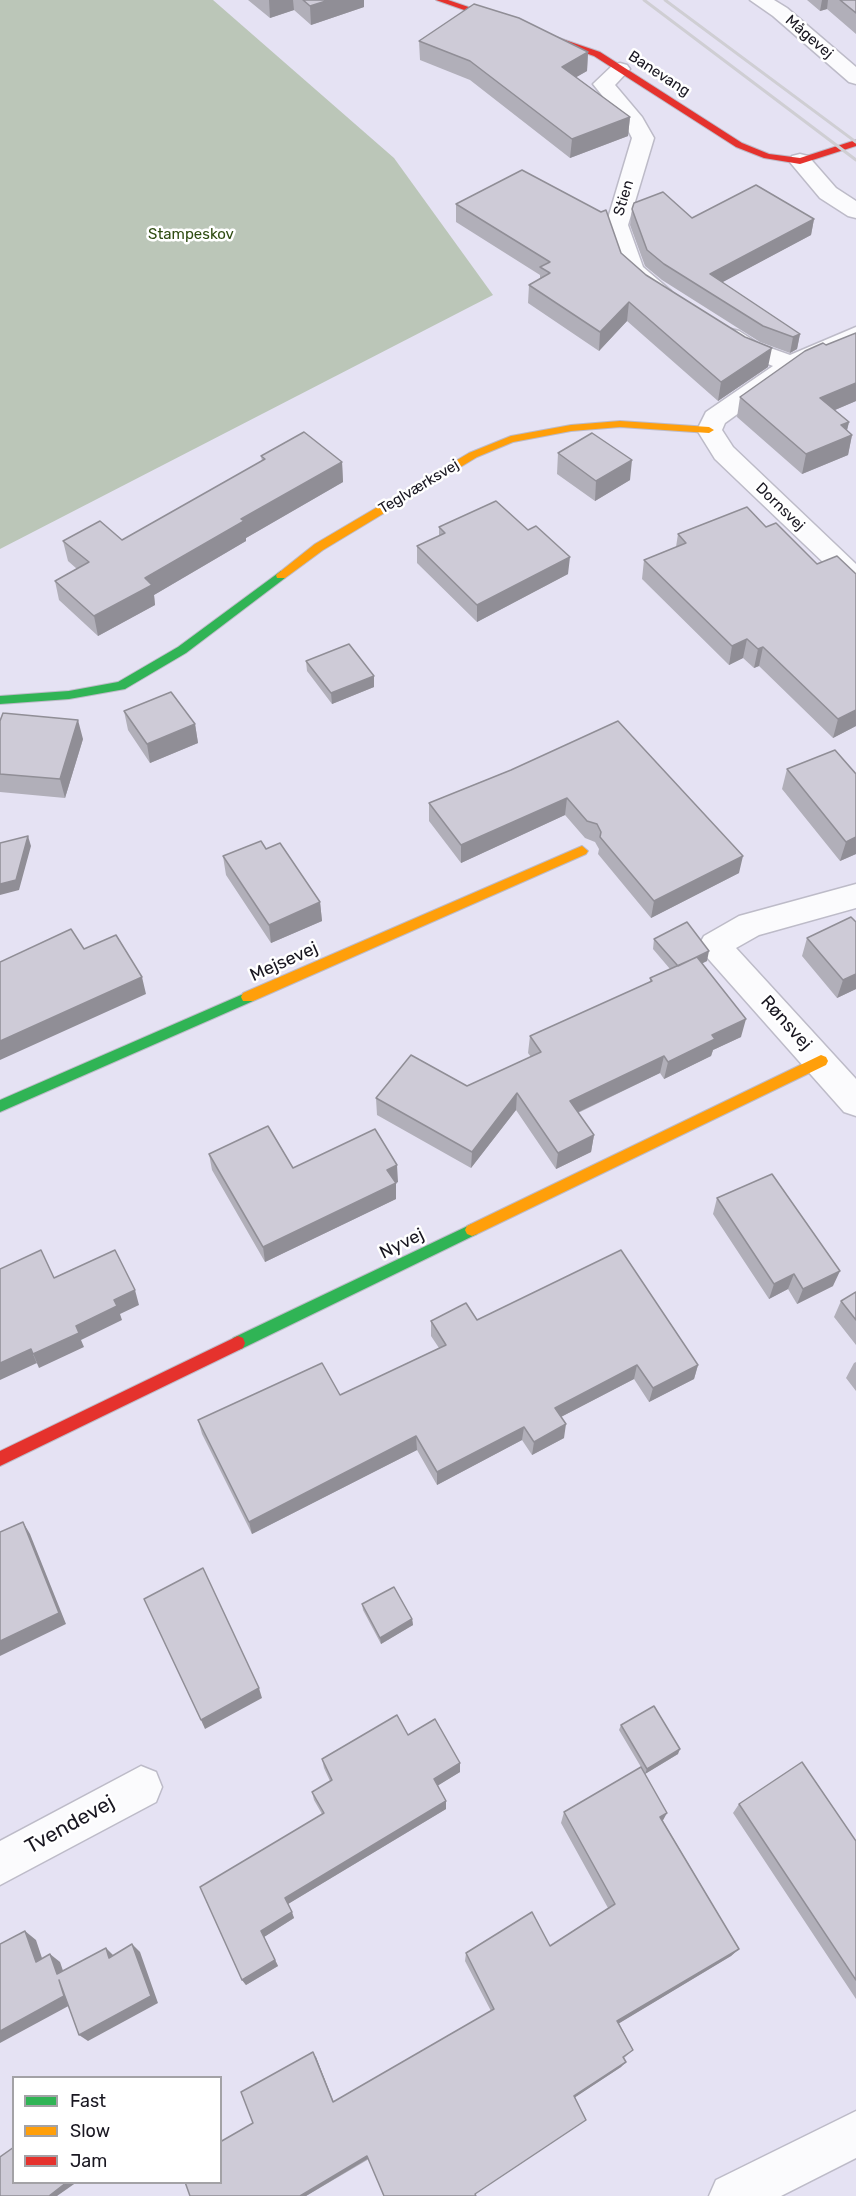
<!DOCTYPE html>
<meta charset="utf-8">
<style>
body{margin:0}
#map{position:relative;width:856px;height:2196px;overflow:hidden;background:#e5e2f3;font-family:Rubik,sans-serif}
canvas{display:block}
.legend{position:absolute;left:12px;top:2076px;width:210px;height:108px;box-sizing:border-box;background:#fff;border:2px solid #a3a2a6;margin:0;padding:8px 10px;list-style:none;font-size:18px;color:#191721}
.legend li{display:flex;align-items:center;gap:12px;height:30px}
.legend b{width:30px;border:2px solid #a3a2a6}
</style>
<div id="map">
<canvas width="856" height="2196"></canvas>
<ul class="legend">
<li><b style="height:8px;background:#30b455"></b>Fast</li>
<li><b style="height:8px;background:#ff9f0a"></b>Slow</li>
<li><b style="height:8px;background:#e5322d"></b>Jam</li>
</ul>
</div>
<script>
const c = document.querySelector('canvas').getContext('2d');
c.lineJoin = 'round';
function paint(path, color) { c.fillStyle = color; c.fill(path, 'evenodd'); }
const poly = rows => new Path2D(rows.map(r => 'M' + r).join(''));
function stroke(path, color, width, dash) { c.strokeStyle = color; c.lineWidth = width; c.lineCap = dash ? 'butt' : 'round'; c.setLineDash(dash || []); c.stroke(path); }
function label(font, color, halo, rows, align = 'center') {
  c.font = font + ' Rubik,sans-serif'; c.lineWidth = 5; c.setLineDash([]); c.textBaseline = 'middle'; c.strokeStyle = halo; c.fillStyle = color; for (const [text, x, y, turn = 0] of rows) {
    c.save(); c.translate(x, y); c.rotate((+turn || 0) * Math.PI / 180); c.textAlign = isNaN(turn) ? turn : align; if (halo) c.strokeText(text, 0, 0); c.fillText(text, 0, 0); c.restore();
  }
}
paint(poly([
 [0,0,213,0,394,158,493,295,0,549]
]), '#bbc6b8');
const street = poly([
 [750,0,774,0,787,8,856,67,856,84,849,82,773,16,750,0],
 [620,63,627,65,630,69,615,85,642,117,654,138,628,225,643,267,671,291,667,296,659,298,651,296,625,275,606,225,632,138,625,124,593,84,613,65,620,63],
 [800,154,808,156,836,188,856,201,856,218,848,216,820,198,789,161,792,156,800,154],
 [856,327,856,343,800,369,725,423,722,430,733,447,856,564,856,588,847,585,715,459,697,430,706,412,773,366,743,354,723,341,719,336,723,331,731,329,739,331,759,344,790,355,856,327],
 [856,884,856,908,759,935,736,948,856,1079,856,1116,844,1112,704,954,699,945,704,936,739,916,856,884],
 [141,1766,156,1772,162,1787,156,1802,0,1885,0,1841,141,1766],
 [856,2111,856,2158,781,2196,709,2196,716,2180,856,2111]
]);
const fast = poly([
 [281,571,285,572,285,578,186,653,125,689,69,699,0,704,0,696,69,691,118,682,178,647,281,571],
 [248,992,253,993,255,997,253,1001,0,1112,0,1100,248,992],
 [472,1224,477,1226,479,1230,477,1234,243,1348,238,1350,233,1348,231,1343,233,1338,472,1224]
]);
const slow = poly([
 [620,421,709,427,714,430,709,433,620,427,571,431,513,442,477,457,323,550,285,578,277,578,276,575,315,544,469,453,511,436,571,425,620,421],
 [582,846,588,851,586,854,253,1001,243,1001,241,997,243,993,582,846],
 [821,1055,826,1057,828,1061,826,1065,477,1234,472,1236,467,1234,465,1230,467,1226,821,1055]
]);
const jam = poly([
 [436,0,448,0,600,52,742,143,769,154,800,158,856,140,856,146,800,164,764,158,736,147,594,56,436,0],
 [238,1336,243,1338,245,1343,243,1348,0,1466,0,1451,238,1336]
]);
stroke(street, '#bdbbc8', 3);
stroke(fast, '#bdbbc8', 2);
stroke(slow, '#bdbbc8', 2);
stroke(jam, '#bdbbc8', 2);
paint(street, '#fbfbfd');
paint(fast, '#30b455');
paint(slow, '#ff9f0a');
paint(jam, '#e5322d');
stroke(poly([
 [644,0,856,160],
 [665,0,856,142]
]), '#cfced3', 3);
paint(poly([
 [248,0,364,0,364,7,311,25,294,10,270,18],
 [807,0,856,0,856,34,827,9,820,11],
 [419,41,588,52,587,71,576,77,630,117,628,136,570,158,470,80,420,60],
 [456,204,621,253,646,275,768,367,718,401,627,321,599,351,528,303,529,285,540,279,540,275,456,222],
 [632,209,692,218,814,219,811,235,722,282,800,334,797,349,790,353,760,342,662,280,645,266,630,225],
 [856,333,856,401,835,410,849,422,847,430,852,435,848,455,802,474,737,417,740,397,826,345],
 [558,453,630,480,595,501,557,474],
 [261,456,342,462,343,482,246,538,246,541,154,595,155,605,98,636,59,600,55,581,77,569,68,561,63,541,122,540,262,461],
 [439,527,568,574,477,622,417,563,417,546,439,536],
 [766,527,817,564,856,574,856,726,833,738,759,666,754,668,743,658,729,665,642,579,644,560,676,547,678,534],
 [306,661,374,687,332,704,307,671],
 [124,711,195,724,198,743,150,763,128,730],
 [0,721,83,739,65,798,0,792],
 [787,769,856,774,856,854,840,861,782,789],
 [511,770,739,873,651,918,598,854,599,849,595,842,585,838,565,815,461,863,429,821,429,803],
 [223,856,320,902,322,921,271,943,226,875],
 [856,922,856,989,837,998,802,956,807,938],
 [654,939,707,961,702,963,741,1037,713,1050,711,1056,664,1079,660,1073,578,1113,594,1135,591,1152,556,1169,516,1110,471,1168,377,1115,376,1098,467,1086,531,1057,528,1053,530,1036,650,982,650,978,670,969,653,949],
 [209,1154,293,1168,398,1182,396,1183,396,1199,265,1262,212,1170],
 [717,1198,833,1286,797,1304,788,1289,769,1299,713,1214],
 [856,1292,856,1345,834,1317,841,1301],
 [477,1320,698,1365,694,1379,649,1402,634,1379,561,1417,564,1438,532,1455,522,1440,437,1485,417,1450,252,1534,202,1434,198,1420,340,1395,439,1348,431,1336,431,1321],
 [856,1362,856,1391,846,1378,854,1363],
 [362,1604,412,1619,413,1625,381,1644,363,1610],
 [621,1725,678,1754,645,1774,663,1821,739,1949,731,1956,619,2023,633,2050,624,2058,621,2067,575,2097,586,2120,475,2194,369,2159,306,2196,190,2196,253,2123,316,2057,334,2102,491,2011,465,1961,466,1953,550,1946,608,1908,561,1823,564,1812,641,1767,619,1730],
 [408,1735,460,1772,438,1785,446,1809,288,1904,294,1918,264,1937,278,1966,246,1985,242,1980,322,1814,314,1800,312,1792,330,1781,324,1768,322,1759],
 [739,1804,856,1841,856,1999,733,1813]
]), '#b1afb9');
paint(poly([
 [269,0,293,0,294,10,270,18],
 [329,0,364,0,364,7,311,25,310,6],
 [822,0,828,0,827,9,820,11],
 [588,52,587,71,561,86,562,67],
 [630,117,628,136,570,158,572,139],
 [814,219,811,235,708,290,710,274],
 [629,302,627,321,599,351,600,332],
 [800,334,797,349,790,353,793,337],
 [772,348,768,367,718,401,721,382],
 [856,383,856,401,816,418,820,398],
 [849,422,845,438,852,435,848,455,802,474,806,454,841,425],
 [632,460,630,480,595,501,596,481],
 [342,462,343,482,246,538,246,541,154,595,155,605,98,636,94,616,145,578,241,519],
 [570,557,568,574,477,622,477,605],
 [747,639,743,658,729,665,732,646],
 [763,647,759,666,754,668,758,649],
 [374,676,374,687,332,704,331,693],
 [856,710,856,726,833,738,838,719],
 [78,720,83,739,65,798,60,779],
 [195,724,198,743,150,763,147,744],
 [567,798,565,815,461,863,461,845],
 [28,836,31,846,19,890,0,895,0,884],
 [856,837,856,854,840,861,846,842],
 [743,856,739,873,651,918,654,901],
 [320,902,322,921,271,943,269,925],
 [709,951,707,961,677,976,678,967],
 [856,974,856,989,837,998,843,980],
 [142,977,146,994,0,1060,0,1041],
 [746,1019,741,1037,713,1050,711,1056,664,1079,668,1062,712,1035],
 [664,1056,660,1073,568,1117,570,1101],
 [517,1093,516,1110,471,1168,472,1152],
 [594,1135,591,1152,556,1169,558,1153],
 [397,1165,398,1182,388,1186,387,1170],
 [396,1183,396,1199,265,1262,263,1247],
 [840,1271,833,1286,797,1304,803,1289],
 [794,1274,788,1289,769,1299,774,1284],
 [135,1290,139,1305,120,1314,122,1320,81,1340,84,1347,39,1368,33,1354,114,1300],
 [31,1349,37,1363,0,1380,0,1363],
 [637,1365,634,1379,553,1421,555,1408],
 [698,1365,694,1379,649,1402,653,1388],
 [566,1424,564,1438,532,1455,534,1442],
 [524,1427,522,1440,437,1485,437,1472],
 [416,1436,417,1450,252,1534,249,1522],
 [23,1522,30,1534,66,1624,0,1656,0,1641],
 [412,1619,413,1625,381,1644,380,1638],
 [259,1688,262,1698,205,1729,201,1720],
 [680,1749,678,1754,645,1774,647,1769],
 [460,1763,460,1772,434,1788,434,1779],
 [446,1801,446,1809,288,1904,285,1898],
 [667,1813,661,1824,660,1817],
 [292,1912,294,1918,264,1937,278,1966,246,1985,242,1980,261,1931],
 [25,1931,36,1940,46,1970,36,1962],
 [132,1944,140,1952,158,2003,88,2041,79,2035],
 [106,1948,114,1956,109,1958],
 [739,1949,731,1956,613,2027,617,2021],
 [50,1954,60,1962,67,1982,57,1974],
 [64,1996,74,2003,0,2043,0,2031],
 [313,2052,316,2057,335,2106,333,2102],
 [626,2062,621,2067,571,2100,574,2096],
 [367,2156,369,2158,306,2196,300,2196],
 [67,2182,77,2182,57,2196,49,2196]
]), '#908e96');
const building = poly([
 [303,0,329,0,310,6,303,0],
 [840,0,856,0,856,13,840,0],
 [474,4,519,18,588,52,562,67,630,117,572,139,470,61,419,41,474,4],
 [522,170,601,212,606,210,621,253,646,275,745,337,772,348,721,382,629,302,600,332,529,285,550,273,540,267,550,262,456,204,522,170],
 [756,185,814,219,710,274,800,334,793,337,763,326,664,264,647,250,632,209,634,203,663,192,692,218,756,185],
 [856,333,856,383,820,398,849,422,841,425,852,435,806,454,740,397,805,351,823,343,826,345,856,333],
 [304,432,342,462,241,519,244,521,145,578,152,585,94,616,55,581,89,562,63,541,100,521,122,540,265,459,261,456,304,432],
 [592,433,632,460,596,481,558,453,592,433],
 [496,501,528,530,536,526,570,557,477,605,417,546,445,533,439,527,496,501],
 [747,507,766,527,776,523,817,564,837,556,856,574,856,710,838,719,763,647,758,649,747,639,732,646,644,560,686,543,678,534,747,507],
 [349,644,374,676,331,693,306,661,349,644],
 [171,692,195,724,147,744,124,711,171,692],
 [3,713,78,720,60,779,0,774,0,721,3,713],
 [618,721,743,856,654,901,600,837,601,832,597,824,587,821,567,798,461,845,429,803,511,770,618,721],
 [835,750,856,774,856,837,846,842,787,769,835,750],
 [28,836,16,880,0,884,0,843,28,836],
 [261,841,266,849,280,843,320,902,269,925,223,856,261,841],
 [851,917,856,922,856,974,843,980,807,938,851,917],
 [687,922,709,951,678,966,654,939,687,922],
 [71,929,84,949,116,935,142,977,0,1041,0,962,71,929],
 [697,957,746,1019,712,1035,715,1039,668,1062,664,1056,570,1101,594,1135,558,1153,517,1093,472,1152,376,1098,411,1055,467,1086,541,1052,530,1036,652,981,650,978,697,957],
 [268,1126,293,1168,375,1129,397,1165,387,1170,396,1183,263,1247,209,1154,268,1126],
 [772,1174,840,1271,803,1289,794,1274,774,1284,717,1198,772,1174],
 [41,1250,54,1278,115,1250,135,1290,114,1300,117,1306,76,1326,79,1333,33,1354,31,1349,0,1363,0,1269,41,1250],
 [621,1250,698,1365,653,1388,637,1365,555,1408,566,1424,534,1442,524,1427,437,1472,416,1436,249,1522,198,1420,322,1363,340,1395,446,1345,431,1321,466,1303,477,1320,621,1250],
 [856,1292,856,1320,841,1301,856,1292],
 [23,1522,59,1613,0,1641,0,1532,23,1522],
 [203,1568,259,1688,201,1720,144,1599,203,1568],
 [394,1587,412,1619,380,1638,362,1604,394,1587],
 [654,1706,680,1749,647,1769,621,1725,654,1706],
 [397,1715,408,1735,435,1719,460,1763,434,1779,446,1801,285,1898,292,1912,261,1931,275,1960,242,1980,200,1887,324,1813,312,1792,332,1780,322,1759,397,1715],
 [802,1762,856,1841,856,1980,739,1804,802,1762],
 [641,1767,667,1813,660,1817,739,1949,617,2021,633,2050,623,2057,626,2062,574,2096,586,2120,475,2194,476,2196,384,2196,367,2156,300,2196,190,2196,185,2182,220,2182,220,2142,253,2123,241,2092,313,2052,333,2102,494,2009,466,1953,532,1912,550,1946,615,1904,564,1812,641,1767],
 [25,1931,36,1962,50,1954,57,1974,106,1948,109,1958,132,1944,151,1996,79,2035,59,1980,64,1996,0,2031,0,1944,25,1931],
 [14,2147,14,2182,67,2182,49,2196,0,2196,0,2157,14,2147]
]);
paint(building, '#cecbd7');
stroke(building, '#908e96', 1.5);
label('15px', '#191721', '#fff', [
 ["Mågevej",809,37,41],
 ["Banevang",659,74,33],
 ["Stien",624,198,-73],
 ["Teglværksvej",419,487,-31],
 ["Dornsvej",780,507,44]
]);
label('15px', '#304d13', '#fff', [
 ["Stampeskov",191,235]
]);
label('18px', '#191721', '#fff', [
 ["Mejsevej",284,962,-24],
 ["Rønsvej",786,1023,48],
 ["Nyvej",402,1244,-26]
]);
label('21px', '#191721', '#fff', [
 ["Tvendevej",70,1825,-29]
]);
</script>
